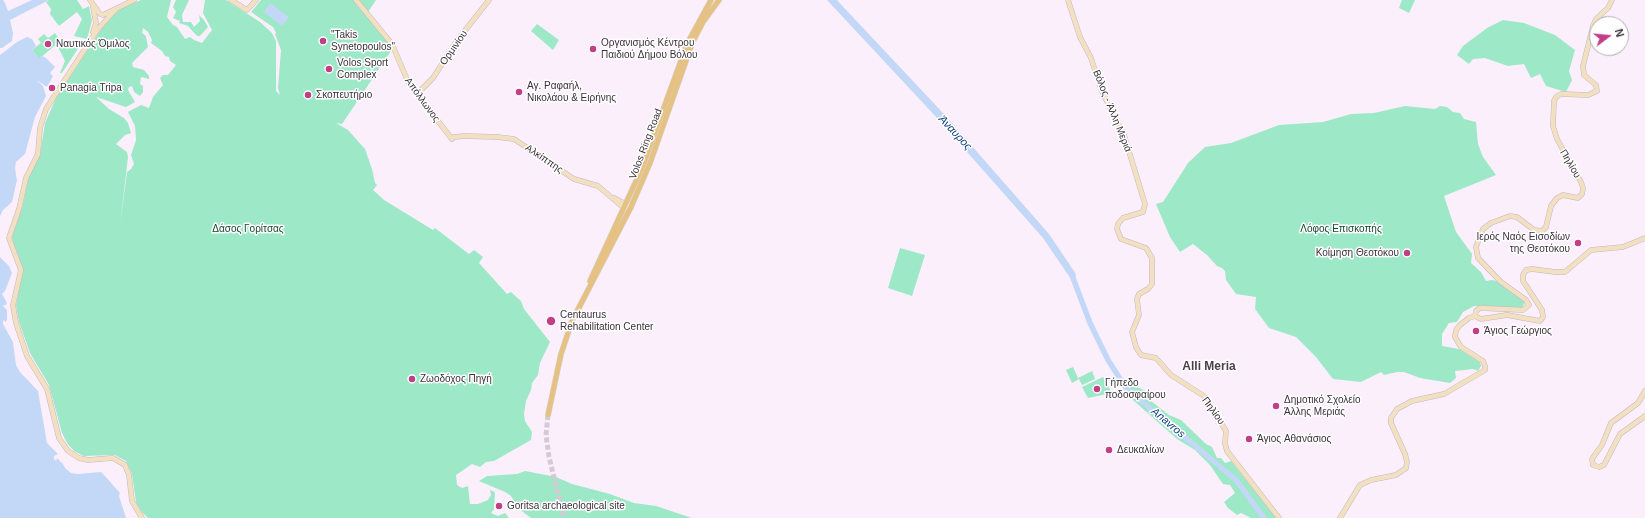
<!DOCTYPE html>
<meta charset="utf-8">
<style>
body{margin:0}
#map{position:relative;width:1645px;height:518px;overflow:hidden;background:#fceffc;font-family:Arial,sans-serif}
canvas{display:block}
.north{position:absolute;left:1589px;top:16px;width:40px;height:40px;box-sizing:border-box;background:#fff;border:1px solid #b0adb0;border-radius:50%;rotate:74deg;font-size:11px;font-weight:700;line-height:16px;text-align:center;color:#393139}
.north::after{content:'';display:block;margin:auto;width:14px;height:18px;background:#c13f86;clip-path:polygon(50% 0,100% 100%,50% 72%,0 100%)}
</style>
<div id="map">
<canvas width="1645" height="518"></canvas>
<div class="north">N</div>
</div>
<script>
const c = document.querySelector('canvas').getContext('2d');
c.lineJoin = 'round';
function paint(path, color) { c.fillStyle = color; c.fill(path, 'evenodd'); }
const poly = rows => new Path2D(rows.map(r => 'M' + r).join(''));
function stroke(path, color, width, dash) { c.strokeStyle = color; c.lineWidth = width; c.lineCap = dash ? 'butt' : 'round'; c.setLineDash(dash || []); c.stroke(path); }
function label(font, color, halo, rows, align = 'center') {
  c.font = font + ' Arial,sans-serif'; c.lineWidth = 3; c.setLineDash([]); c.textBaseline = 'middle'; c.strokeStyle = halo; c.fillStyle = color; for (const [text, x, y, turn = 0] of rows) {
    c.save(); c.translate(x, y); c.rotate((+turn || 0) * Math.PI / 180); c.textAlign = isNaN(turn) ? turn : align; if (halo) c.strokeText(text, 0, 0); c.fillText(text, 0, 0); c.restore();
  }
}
paint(poly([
 [49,0,77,0,83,9,89,6,92,21,87,39,74,36,82,19,77,12,59,26,50,14,51,9,46,2],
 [141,0,171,0,167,17,173,25,177,27,185,39,190,37,194,40,202,43,212,30,203,13,205,0,226,0,260,22,272,33,276,41,276,91,280,95,278,88,281,50,275,34,276,33,273,27,251,12,261,0,376,0,366,15,393,48,342,124,336,123,348,130,365,149,372,169,375,183,377,185,373,190,384,200,433,230,435,228,469,254,474,250,483,257,479,263,507,294,511,292,521,301,524,309,550,342,540,363,538,375,532,383,531,390,526,401,524,414,525,421,532,432,531,440,494,461,486,462,480,467,472,464,456,475,457,485,462,488,468,486,470,504,478,504,488,500,491,495,490,490,495,492,494,509,491,513,498,516,505,513,509,518,148,518,141,511,136,502,132,474,126,461,115,455,84,456,74,451,67,443,62,433,49,385,30,353,19,322,16,305,23,269,14,246,12,237,22,208,29,176,40,155,45,123,56,98,108,19,122,8],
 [143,28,148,32,152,40,151,43,162,51,165,56,169,57,170,61,176,65,168,75,163,75,160,78,163,85,153,97,149,108,141,105,128,112,135,126,136,140,131,155,134,164,131,169,127,172,120,226,128,157,127,152,116,144,125,135,131,133,128,123,124,118,109,109,96,97,126,107,135,102,128,90,129,87,132,86,134,92,140,96,143,92,143,86,140,84,141,77,149,79,149,76,144,70,133,67,132,63,148,47,146,36,142,33],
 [176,0,189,0,182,15,183,22,191,22,194,27,200,21,199,15,204,20,208,27,200,36,197,36,188,26,179,23,180,21,173,18,176,12,173,7],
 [1402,0,1415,0,1409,13,1399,8],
 [1503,20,1524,23,1555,35,1575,50,1569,71,1572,80,1566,92,1546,86,1540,74,1531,78,1524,64,1508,66,1485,58,1473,59,1469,64,1457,55,1463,46,1487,28],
 [537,24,559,40,553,50,531,31],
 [55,33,59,39,59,42,39,59,32,50,41,43,38,39,44,34,48,38],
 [69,40,80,41,81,44,62,73,60,73,65,61,58,47],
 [1405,106,1435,109,1440,106,1447,107,1453,112,1460,113,1464,119,1476,122,1478,144,1483,157,1496,175,1444,196,1456,232,1472,254,1471,263,1481,272,1486,281,1492,280,1496,281,1525,302,1522,308,1474,306,1463,312,1457,322,1449,323,1442,334,1442,346,1459,349,1480,362,1481,366,1478,371,1473,369,1455,371,1456,378,1450,383,1420,378,1404,372,1397,372,1384,375,1381,372,1361,382,1333,379,1316,357,1296,337,1269,328,1255,309,1256,297,1236,294,1226,280,1225,271,1222,268,1217,266,1207,255,1193,244,1180,252,1170,237,1156,204,1163,202,1188,163,1205,147,1231,143,1279,125,1323,122,1351,114,1374,113],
 [900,248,925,255,912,296,888,288],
 [1073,367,1078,378,1092,371,1095,379,1082,385,1079,379,1072,383,1066,370],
 [1103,377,1112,393,1088,398,1082,387],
 [1124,382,1149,392,1153,397,1151,401,1169,415,1181,420,1206,444,1212,447,1217,458,1221,458,1225,463,1231,461,1276,518,1251,518,1241,513,1237,515,1228,508,1224,502,1235,493,1230,485,1223,484,1210,465,1195,450,1177,439,1125,393],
 [525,471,556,477,572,484,610,494,634,503,656,506,692,518,531,518,519,509,511,496,505,492,479,481,487,476,517,474]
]), '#9de8c6');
paint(poly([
 [0,0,3,0,5,3,8,11,32,0,49,0,10,20,13,33,12,41,2,48,0,48],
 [827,0,837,0,849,13,943,113,1049,234,1076,274,1075,285,1043,238,937,118],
 [270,3,289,17,282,26,264,12],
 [27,37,32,39,36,46,32,50,39,58,42,56,46,58,55,67,50,73,53,76,47,87,37,80,43,86,46,96,35,117,25,154,16,162,15,168,17,180,12,202,3,210,0,216,0,55,17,42],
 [0,257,9,266,12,273,5,291,2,294,6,301,7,304,3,306,7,310,7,319,6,322,3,320,3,324,13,342,16,365,20,372,38,391,47,443,58,454,54,456,54,459,56,461,57,458,63,464,65,468,71,473,78,474,101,472,105,476,120,493,119,496,126,518,0,518]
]), '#c3d8f7');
stroke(poly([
 [1073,278,1090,323,1108,360,1126,388,1236,480,1264,518]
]), '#c3d8f7', 5.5);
stroke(poly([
 [548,415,546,435,549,457,564,518]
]), '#d5c9d5', 5, [5, 2.5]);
const secondary = poly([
 [90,0,100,14,103,15,134,0],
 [231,0,247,10,256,0],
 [356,0,392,44,409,84,452,139,454,137,464,136,497,137,514,139,574,179,598,186,625,209],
 [1068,0,1080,37,1091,58,1102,92,1124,135,1145,204,1143,212,1123,218,1118,224,1117,229,1121,239,1146,248,1152,258,1152,284,1148,289,1139,294,1137,299,1139,315,1132,332,1136,347,1141,355,1156,358,1171,375,1204,396,1226,431,1225,443,1227,451,1279,518],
 [93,7,96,23,93,32],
 [116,9,98,29,46,109,40,128,38,154,26,178,19,209,9,238,21,270,13,305,16,323,27,356,47,389,59,438,68,451,79,458,88,460,113,458,125,465,129,475,132,501,142,518],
 [417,94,433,78,456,42,489,0],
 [614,198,631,207],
 [1475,316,1476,311,1480,308,1523,310,1529,305,1526,300,1501,282,1478,258,1476,247,1483,229,1491,223,1510,216,1517,217,1534,230,1542,231,1546,227,1551,206,1557,198,1563,195,1578,198,1582,194,1583,188,1581,182,1557,139,1553,126,1554,101,1556,97,1561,94,1588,95,1597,91,1596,85,1584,75,1583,66,1593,26,1596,19,1608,8,1612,0],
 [1475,316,1481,319,1507,315,1540,321,1543,317,1542,310,1523,281,1523,275,1526,270,1532,269,1555,272,1565,272,1591,250,1623,247,1645,238],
 [1645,391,1638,403,1611,423,1602,445,1592,459,1593,465,1599,467,1604,465,1620,434,1645,416],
 [1340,518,1360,485,1371,480,1396,475,1406,468,1407,462,1405,454,1391,423,1391,418,1397,409,1412,401,1444,394,1485,370,1485,366,1483,361,1461,347,1455,337,1456,330,1460,325,1469,318,1475,316]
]);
const primary = poly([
 [590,281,642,168,687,44,711,0],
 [548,415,561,354,572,321,631,207,650,163,693,41,703,22,719,0]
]);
stroke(secondary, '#c8b3c7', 5.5);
stroke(primary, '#d7d6d7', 6);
stroke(secondary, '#f2e1c1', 4.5);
stroke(primary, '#e5c283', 5);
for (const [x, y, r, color] of [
 [323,41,4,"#c13f86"],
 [48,44,4,"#c13f86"],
 [593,49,4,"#c13f86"],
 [329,69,4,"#c13f86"],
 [52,88,4,"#c13f86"],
 [519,92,4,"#c13f86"],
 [308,95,4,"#c13f86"],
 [1578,243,4,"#c13f86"],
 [1407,253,4,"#c13f86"],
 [551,321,5,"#c13f86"],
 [1476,331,4,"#c13f86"],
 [412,379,4,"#c13f86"],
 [1097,389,4,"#c13f86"],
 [1276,406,4,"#c13f86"],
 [1249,439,4,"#c13f86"],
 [1109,450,4,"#c13f86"],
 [499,506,4,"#c13f86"]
]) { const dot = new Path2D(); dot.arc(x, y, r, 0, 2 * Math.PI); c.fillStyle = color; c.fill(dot); stroke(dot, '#fff', 1.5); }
label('10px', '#393139', '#fff', [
 ["\"Takis",331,35],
 ["Synetopoulos\"",331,47],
 ["Οργανισμός Κέντρου",601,43],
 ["Παιδιού Δήμου Βόλου",601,55],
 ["Ναυτικός Όμιλος",56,44],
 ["Volos Sport",337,63],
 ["Complex",337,75],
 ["Αγ. Ραφαήλ,",527,86],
 ["Νικολάου & Ειρήνης",527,98],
 ["Panagia Tripa",60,88],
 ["Σκοπευτήριο",316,95],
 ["Ιερός Ναός Εισοδίων",1570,237,"right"],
 ["της Θεοτόκου",1570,249,"right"],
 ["Κοίμηση Θεοτόκου",1399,253,"right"],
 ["Centaurus",560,315],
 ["Rehabilitation Center",560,327],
 ["Άγιος Γεώργιος",1484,331],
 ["Ζωοδόχος Πηγή",420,379],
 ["Γήπεδο",1105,383],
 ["ποδοσφαίρου",1105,395],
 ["Δημοτικό Σχολείο",1284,400],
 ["Άλλης Μεριάς",1284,412],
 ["Άγιος Αθανάσιος",1257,439],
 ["Δευκαλίων",1117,450],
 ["Goritsa archaeological site",507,506]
], 'left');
label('10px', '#393139', '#fff', [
 ["Ορμινίου",454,48,-55],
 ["Απόλλωνος",422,100,54],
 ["Βόλος - Άλλη Μεριά",1112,111,68],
 ["Volos Ring Road",646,144,-69],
 ["Αλκίππης",544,159,34],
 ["Πηλίου",1570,164,59],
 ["Πηλίου",1213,411,54]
]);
label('10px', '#144332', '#fff', [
 ["Δάσος Γορίτσας",248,229],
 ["Λόφος Επισκοπής",1341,229]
]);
label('italic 11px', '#0e3d7d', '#fff', [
 ["Άναυρος",955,133,47],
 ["Anavros",1168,423,40]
]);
label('bold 12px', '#4e3d4d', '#fff', [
 ["Alli Meria",1209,367]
]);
</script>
